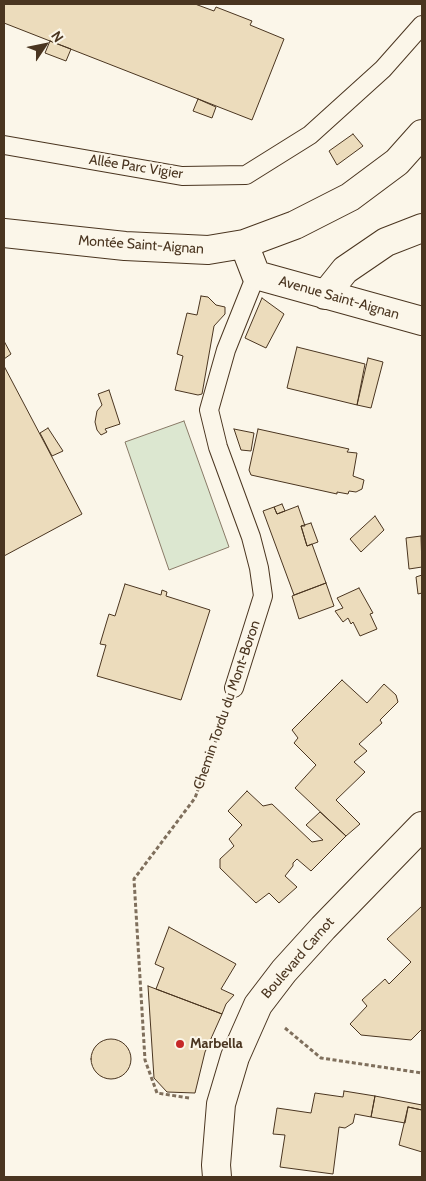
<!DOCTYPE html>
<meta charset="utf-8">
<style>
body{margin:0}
#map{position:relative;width:426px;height:1181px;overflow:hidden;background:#fbf6e9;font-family:Cabin,sans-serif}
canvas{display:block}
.frame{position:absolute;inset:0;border:5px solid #4a3520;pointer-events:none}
.north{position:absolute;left:20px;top:20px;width:50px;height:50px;-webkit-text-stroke:4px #fbf6e9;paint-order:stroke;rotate:56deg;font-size:14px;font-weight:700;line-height:20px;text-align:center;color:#4a3520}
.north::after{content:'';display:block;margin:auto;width:18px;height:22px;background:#4a3520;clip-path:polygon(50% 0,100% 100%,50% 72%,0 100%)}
</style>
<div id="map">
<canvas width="426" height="1181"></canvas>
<div class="frame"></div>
<div class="north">N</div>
</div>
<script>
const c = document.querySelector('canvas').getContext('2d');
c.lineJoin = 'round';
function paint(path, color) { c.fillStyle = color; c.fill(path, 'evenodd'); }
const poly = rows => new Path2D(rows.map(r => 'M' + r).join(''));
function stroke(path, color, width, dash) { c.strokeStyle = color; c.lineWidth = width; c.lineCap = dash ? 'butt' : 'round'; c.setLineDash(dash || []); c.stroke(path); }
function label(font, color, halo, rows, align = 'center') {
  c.font = font + ' Cabin,sans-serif'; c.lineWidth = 4; c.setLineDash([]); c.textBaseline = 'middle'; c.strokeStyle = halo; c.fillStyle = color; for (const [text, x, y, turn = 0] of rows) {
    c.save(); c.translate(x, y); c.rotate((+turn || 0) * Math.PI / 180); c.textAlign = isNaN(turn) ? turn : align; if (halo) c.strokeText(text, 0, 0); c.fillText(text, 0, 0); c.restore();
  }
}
const green = poly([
 [184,421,229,547,169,570,125,442,184,421]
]);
paint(green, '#dce7d0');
stroke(green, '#887966', 1);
const building = poly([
 [4,4,195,4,214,11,216,7,252,21,250,25,284,39,252,120,4,23,4,4],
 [50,41,71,49,66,61,45,53,50,41],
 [198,99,216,107,212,118,193,111,198,99],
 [353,134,363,146,337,165,329,151,353,134],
 [201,296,208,297,216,305,225,307,225,314,214,326,202,394,198,395,175,390,183,356,177,354,187,313,197,315,201,296],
 [262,298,284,314,266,348,245,338,262,298],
 [4,341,11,354,4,359,4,341],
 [297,347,365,364,357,405,287,388,297,347],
 [368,358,383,362,371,408,357,405,368,358],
 [4,366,82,514,4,556,4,366],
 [109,390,120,424,105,429,107,432,101,435,97,430,95,422,97,411,102,405,98,394,109,390],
 [48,428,63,451,52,456,40,433,48,428],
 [234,429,254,433,251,451,241,450,234,429],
 [258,429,349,449,347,452,357,453,353,476,364,480,362,489,356,492,349,491,348,494,337,492,337,494,251,475,249,470,258,429],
 [282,504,285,511,277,514,274,507,282,504],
 [298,506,305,526,301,526,307,546,312,544,326,583,294,595,263,511,274,507,277,514,298,506],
 [375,516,384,530,361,552,350,539,375,516],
 [311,523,318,542,307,546,301,526,311,523],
 [421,536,422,567,409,569,406,538,421,536],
 [422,575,422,593,418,594,416,577,422,575],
 [326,583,334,606,299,619,292,596,326,583],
 [125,584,161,595,162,590,167,592,166,596,210,610,181,700,97,676,106,645,100,644,109,614,115,616,125,584],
 [359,588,373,613,370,614,377,629,360,636,353,622,351,624,348,618,343,622,335,611,343,608,337,598,359,588],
 [342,680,367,703,384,684,396,695,398,702,380,720,382,723,359,744,367,751,354,762,365,772,336,800,360,824,346,836,295,788,316,765,294,743,298,738,292,730,342,680],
 [247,791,263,806,272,804,312,842,323,840,306,825,320,812,346,836,311,871,297,859,293,863,293,866,285,876,297,887,279,903,269,893,256,903,220,868,220,859,234,846,229,839,242,825,228,811,247,791],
 [422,906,422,1029,411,1040,361,1035,350,1024,367,1006,362,1000,385,979,389,984,411,962,387,939,422,906],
 [169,927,236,964,221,989,234,995,226,1004,222,1014,156,989,164,968,155,964,169,927],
 [148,986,222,1014,205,1052,195,1093,167,1092,154,1078,148,986],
 '91 1059a20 20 0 1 1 40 0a20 20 0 1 1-40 0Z',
 [344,1091,375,1096,371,1117,355,1114,353,1123,345,1128,339,1127,333,1174,280,1167,285,1135,273,1134,277,1108,311,1113,315,1093,343,1097,344,1091],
 [375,1096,422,1105,422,1110,408,1107,405,1123,371,1117,375,1096],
 [408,1107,422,1110,422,1152,399,1145,408,1107]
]);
paint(building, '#ecdcbc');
stroke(building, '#4a3520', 1);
const service = poly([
 [4,145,182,176,246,175,310,135,383,69,422,25],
 [234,688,263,596,259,568,251,537,218,447,209,410,226,350,256,275]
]);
const minor = poly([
 [4,233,125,246,208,250,244,244,295,225,350,197,397,162,422,134],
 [244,244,256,275,422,321],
 [325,295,345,270,386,242,422,228]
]);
const secondary = poly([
 [217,1177,216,1165,221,1104,235,1057,258,1005,284,971,323,928,422,826]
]);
stroke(service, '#4a3520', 20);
stroke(minor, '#4a3520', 30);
stroke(secondary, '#4a3520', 30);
stroke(poly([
 [285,1028,321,1058,422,1073],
 [189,1098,157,1093,145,1060,134,879,195,798,225,715]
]), '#7f6f5c', 3, [4, 2.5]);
stroke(service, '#fbf6e9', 18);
stroke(minor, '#fbf6e9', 28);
stroke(secondary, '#fbf6e9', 28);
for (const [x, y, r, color] of [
 [180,1044,5,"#c62828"]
]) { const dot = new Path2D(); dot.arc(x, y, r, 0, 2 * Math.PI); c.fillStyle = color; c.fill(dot); stroke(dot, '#fbf6e9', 2); }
label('14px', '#4a3520', '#fbf6e9', [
 ["Allée Parc Vigier",136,167,9],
 ["Montée Saint-Aignan",141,245,4],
 ["Avenue Saint-Aignan",339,298,16],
 ["Chemin Tordu du Mont-Boron",227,705,-71],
 ["Boulevard Carnot",298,958,-49]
]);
label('bold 14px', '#4a3520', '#fbf6e9', [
 ["Marbella",190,1044]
], 'left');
</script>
